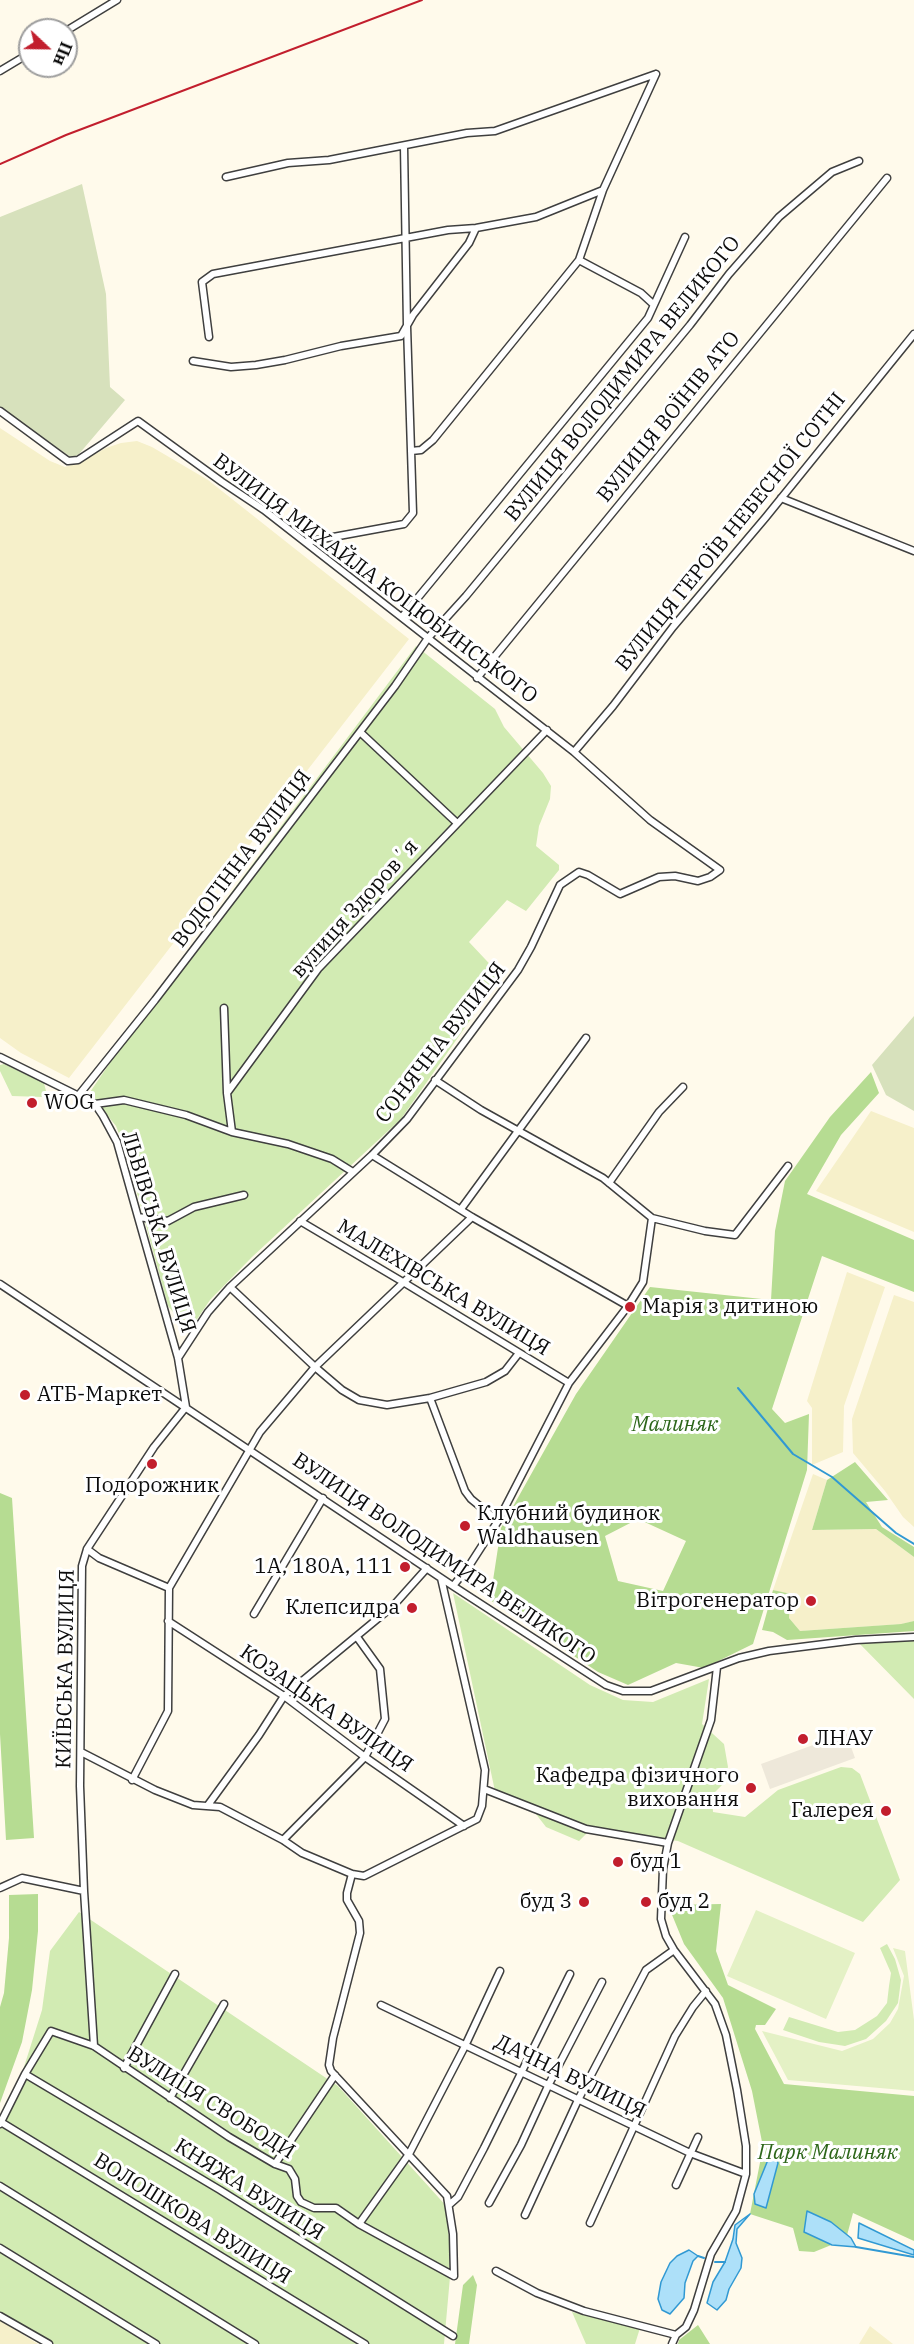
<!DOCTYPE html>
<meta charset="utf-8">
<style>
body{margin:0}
#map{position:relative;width:914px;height:2344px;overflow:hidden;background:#fffaeb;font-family:"IBM Plex Serif",serif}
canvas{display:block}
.north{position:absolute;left:18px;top:18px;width:60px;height:60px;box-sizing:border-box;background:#fff;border:2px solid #9e9e9e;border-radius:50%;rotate:112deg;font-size:16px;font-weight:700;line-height:24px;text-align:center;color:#0c0c0c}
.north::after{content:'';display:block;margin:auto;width:21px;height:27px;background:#c21e2d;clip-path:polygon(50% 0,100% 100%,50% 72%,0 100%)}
</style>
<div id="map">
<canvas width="914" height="2344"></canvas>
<div class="north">Пн</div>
</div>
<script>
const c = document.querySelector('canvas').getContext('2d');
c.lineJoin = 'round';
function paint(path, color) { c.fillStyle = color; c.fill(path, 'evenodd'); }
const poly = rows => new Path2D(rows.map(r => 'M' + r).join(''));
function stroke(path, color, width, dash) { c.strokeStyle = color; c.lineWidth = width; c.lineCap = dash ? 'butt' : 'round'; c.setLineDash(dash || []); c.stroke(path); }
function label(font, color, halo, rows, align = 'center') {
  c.font = font + ' "IBM Plex Serif",serif'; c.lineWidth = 6; c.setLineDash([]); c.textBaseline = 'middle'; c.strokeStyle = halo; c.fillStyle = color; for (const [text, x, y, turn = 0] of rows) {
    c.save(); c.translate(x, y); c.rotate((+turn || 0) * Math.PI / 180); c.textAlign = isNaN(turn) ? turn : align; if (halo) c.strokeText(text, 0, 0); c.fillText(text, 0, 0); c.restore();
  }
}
paint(poly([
 [0,428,50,461,65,467,78,463,106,448,121,443,137,441,152,447,208,480,409,639,69,1078,21,1053,0,1038],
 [871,1111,914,1128,914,1232,816,1191],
 [847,1272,885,1287,844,1406,843,1452,812,1465,812,1408,807,1401],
 [894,1295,914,1302,914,1527,903,1517,885,1491,853,1453,852,1419],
 [813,1474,827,1480,812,1530,876,1529,914,1557,914,1621,902,1624,800,1631,789,1618,791,1595,773,1590],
 [0,2320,38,2344,0,2344],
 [870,2326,893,2344,859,2344]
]), '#f6f0ca');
paint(poly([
 [416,646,495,709,504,727,543,773,551,786,550,799,539,826,536,846,559,865,559,870,526,911,507,900,469,942,501,976,401,1119,252,1257,210,1300,189,1331,168,1306,125,1149,116,1126,99,1105,88,1095,174,969],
 [4,1064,44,1083,47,1095,43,1097,12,1096,0,1071,0,1065],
 [453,1593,590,1685,623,1700,653,1702,709,1679,702,1724,724,1744,728,1767,722,1785,712,1795,713,1812,745,1817,778,1790,841,1767,852,1768,860,1774,900,1880,863,1922,678,1841,591,1829,579,1841,546,1827,532,1809,496,1796],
 [914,1637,914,1699,856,1640],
 [79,1912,338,2086,448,2208,450,2277,444,2344,40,2344,0,2319,0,2121,17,2089,42,2010,50,1951],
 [887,1944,895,1959,901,1980,898,2003,886,2021,866,2039,845,2046,819,2042,783,2030,789,2017,838,2032,855,2030,877,2016,887,2003,889,1986,891,1973,880,1948],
 [572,2312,640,2328,635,2344,586,2344]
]), '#d2ebb3');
paint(poly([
 [871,1072,879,1093,841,1135,807,1194,914,1240,914,1292,822,1256,772,1409,785,1423,809,1414,807,1470,753,1644,704,1668,676,1663,628,1685,598,1672,490,1600,501,1528,576,1394,650,1287,771,1300,775,1231,785,1181,830,1117],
 [638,1519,686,1541,663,1591,618,1581,605,1536],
 [855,1462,888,1500,866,1502,882,1527,914,1547,914,1557,876,1529,812,1530,827,1480],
 [0,1493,12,1498,34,1838,6,1840,0,1734],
 [773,1590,791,1594,789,1618,800,1631,901,1624,914,1621,914,1631,787,1640,773,1632,762,1630],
 [38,1894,38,1931,32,1990,22,2042,0,2103,0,2007,4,1993,9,1938,9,1895],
 [721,1904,716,1951,728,1985,776,2009,765,2025,756,2025,755,2029,784,2084,914,2096,914,2241,853,2213,846,2239,814,2252,799,2251,793,2228,750,2214,763,2147,752,2091,723,1998,684,1944,668,1905],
 [473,2275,477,2285,469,2344,455,2344,463,2285],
 [698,2325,710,2344,678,2344,679,2340]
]), '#b6dc92');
paint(poly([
 [82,184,106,294,110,387,125,400,79,454,72,458,0,407,0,217],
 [914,1016,914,1111,886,1095,872,1065]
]), '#d7e1bc');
paint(poly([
 [756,1910,855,1953,826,2019,727,1976],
 [893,1948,905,1951,914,2020,914,2091,788,2080,762,2031,842,2051,873,2039,890,2023,898,2009,904,1976]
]), '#e4f1c5');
paint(poly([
 [846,1733,855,1758,770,1789,761,1764]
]), '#eee8da');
const water = poly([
 [772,2150,778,2163,766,2208,755,2204,754,2194,772,2150],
 [807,2211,831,2222,851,2238,856,2247,832,2245,804,2232,807,2211],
 [750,2214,737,2229,736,2243,742,2258,741,2268,729,2289,726,2300,717,2310,707,2303,713,2282,725,2262,733,2239,735,2225,750,2214],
 [859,2223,914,2250,914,2255,858,2238,859,2223],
 [689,2250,698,2256,693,2261,685,2283,684,2298,670,2314,662,2310,658,2299,661,2282,670,2263,677,2256,689,2250]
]);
paint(water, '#ade0f9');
stroke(water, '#3199d3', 1.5);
stroke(poly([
 [738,1388,793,1454,832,1477,896,1533,914,1544],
 [856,2247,914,2257],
 [698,2256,704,2258],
 [715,2262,725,2262]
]), '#3199d3', 2);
const minor = poly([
 [66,31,117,0],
 [0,71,30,53],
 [226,177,288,163,329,160,467,133,495,131,656,74],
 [579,260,641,293,653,304],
 [209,337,202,282,213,274,448,230,476,228,536,217,603,190],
 [193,361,231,367,256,365,285,360,341,346,401,336,413,315,469,243,476,228],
 [0,411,68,461,78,460,138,421,222,482,264,510,574,752,650,820,720,870,710,877,698,881,675,876,659,877,620,894,588,875,579,872,560,885,531,947,518,970,407,1119,372,1155,230,1287,208,1312,178,1358],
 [411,451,421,450,433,440,579,260,603,190,656,74],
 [781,498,914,551],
 [306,542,404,524,413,513,407,326,404,146],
 [402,617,648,318,685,237],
 [477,678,887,178],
 [360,732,457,823],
 [574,752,613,706,673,627,766,517,914,334],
 [224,1008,227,1093],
 [0,1057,95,1104,103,1116,117,1142,138,1217,178,1358,186,1407,154,1447,87,1549,82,1566,80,1786,84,1891,22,1878,0,1888],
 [435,1080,481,1110,603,1178,652,1218,705,1231,735,1235,788,1166],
 [78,1096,155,1000,395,686,428,638,466,596,690,325,729,274,779,217,832,172,859,161],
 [95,1104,124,1100,186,1115,232,1132,288,1144,332,1159,353,1172],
 [232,1132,227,1093,318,969,547,730],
 [372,1155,472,1217,628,1306],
 [609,1183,659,1112,683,1087],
 [461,1209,586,1038],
 [138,1217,168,1221,194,1207,244,1195],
 [300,1221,403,1282,569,1383],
 [0,1284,453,1586,606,1685,623,1691,651,1691,739,1658,769,1651,856,1640,914,1637],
 [230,1287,315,1367,342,1390,359,1400,387,1405,430,1398,486,1382,505,1371,519,1353],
 [430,1398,465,1491,471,1499,498,1521],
 [87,1549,99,1558,169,1588],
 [453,1586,469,1566,498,1521,569,1383,628,1306,643,1282,652,1218],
 [254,1614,323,1498],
 [168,1621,284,1696,365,1757,464,1826],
 [81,1752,155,1790,193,1805,220,1807,283,1840,302,1853,352,1874,364,1876,477,1819,482,1806,485,1770,441,1578],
 [132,1780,168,1711,169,1588,260,1432,315,1367,472,1217],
 [484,1789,586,1829,668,1843],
 [208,1805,259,1735,284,1696,393,1606,427,1568],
 [283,1840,365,1757,385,1719,380,1669,357,1637],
 [352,1874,347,1893,347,1900,359,1921,360,1933,333,2038,329,2065,331,2071,447,2196,453,2234,454,2276],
 [84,1891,94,2046],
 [381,2005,690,2153,746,2174],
 [124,2068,175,1974],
 [25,2074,220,2190,453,2336],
 [170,2098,224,2004],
 [1,2122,365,2344],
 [0,2124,25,2074,51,2031,94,2046,229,2137,275,2164,289,2169,295,2179,297,2196,301,2202,314,2208,336,2208,359,2224,454,2276],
 [275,2164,335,2075],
 [676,2185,698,2137],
 [0,2186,255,2344],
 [489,2203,521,2145,549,2084,602,1982],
 [449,2205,458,2197,484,2148,570,1974],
 [525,2215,578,2100,646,1970,674,1950],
 [590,2223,675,2036,693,2007,706,1991],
 [359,2224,409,2154,465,2046,500,1971],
 [0,2248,156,2344],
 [496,2271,537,2293,584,2311,676,2335],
 [0,2316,49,2344],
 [672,2344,676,2335,686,2327,694,2310,711,2254,736,2211,746,2174,746,2146,737,2090,726,2035,715,2004,674,1950,666,1936,661,1919,663,1869,668,1843,711,1720,717,1667]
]);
stroke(minor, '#3f3f3f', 9);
stroke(minor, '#fff', 6);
stroke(poly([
 [0,164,66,135,422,0]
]), '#c21e2d', 2);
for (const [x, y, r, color] of [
 [32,1103,6,"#c21e2d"],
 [630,1307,6,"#c21e2d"],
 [25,1395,6,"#c21e2d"],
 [152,1464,6,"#c21e2d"],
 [465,1526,6,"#c21e2d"],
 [405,1567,6,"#c21e2d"],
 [811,1601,6,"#c21e2d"],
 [412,1608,6,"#c21e2d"],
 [803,1739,6,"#c21e2d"],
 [751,1788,6,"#c21e2d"],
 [886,1811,6,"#c21e2d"],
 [618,1862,6,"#c21e2d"],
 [584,1902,6,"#c21e2d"],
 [646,1902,6,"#c21e2d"]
]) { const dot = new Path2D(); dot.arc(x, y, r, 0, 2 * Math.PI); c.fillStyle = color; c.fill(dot); stroke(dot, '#fff', 2); }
label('21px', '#0c0c0c', '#fff', [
 ["ВУЛИЦЯ ВОЛОДИМИРА ВЕЛИКОГО",623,379,-51],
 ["ВУЛИЦЯ ВОЇНІВ АТО",669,417,-51],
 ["ВУЛИЦЯ ГЕРОЇВ НЕБЕСНОЇ СОТНІ",731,532,-51],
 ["ВУЛИЦЯ МИХАЙЛА КОЦЮБИНСЬКОГО",375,579,37],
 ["ВОДОГІННА ВУЛИЦЯ",242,859,-53],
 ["вулиця Здоровʼя",355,909,-48],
 ["СОНЯЧНА ВУЛИЦЯ",441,1043,-52],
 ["ЛЬВІВСЬКА ВУЛИЦЯ",158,1232,73],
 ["МАЛЕХІВСЬКА ВУЛИЦЯ",443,1288,31],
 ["ВУЛИЦЯ ВОЛОДИМИРА ВЕЛИКОГО",444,1559,34],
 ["КИЇВСЬКА ВУЛИЦЯ",66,1669,-89],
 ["КОЗАЦЬКА ВУЛИЦЯ",326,1709,35],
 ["ДАЧНА ВУЛИЦЯ",570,2077,26],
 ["ВУЛИЦЯ СВОБОДИ",211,2103,32],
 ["КНЯЖА ВУЛИЦЯ",249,2190,32],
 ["ВОЛОШКОВА ВУЛИЦЯ",192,2219,32]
]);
label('21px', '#0c0c0c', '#fff', [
 ["WOG",44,1103],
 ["Марія з дитиною",642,1307],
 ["АТБ-Маркет",37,1395],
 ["Подорожник",152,1486,"center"],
 ["Клубний будинок",477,1514],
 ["Waldhausen",477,1538],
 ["1А, 180А, 111",393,1567,"right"],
 ["Вітрогенератор",799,1601,"right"],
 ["Клепсидра",400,1608,"right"],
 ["ЛНАУ",815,1739],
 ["Кафедра фізичного",739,1776,"right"],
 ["виховання",739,1800,"right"],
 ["Галерея",874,1811,"right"],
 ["буд 1",630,1862],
 ["буд 3",572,1902,"right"],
 ["буд 2",658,1902]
], 'left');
label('italic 21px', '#2d661a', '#fff', [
 ["Малиняк",675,1425],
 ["Парк Малиняк",828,2153]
]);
</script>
